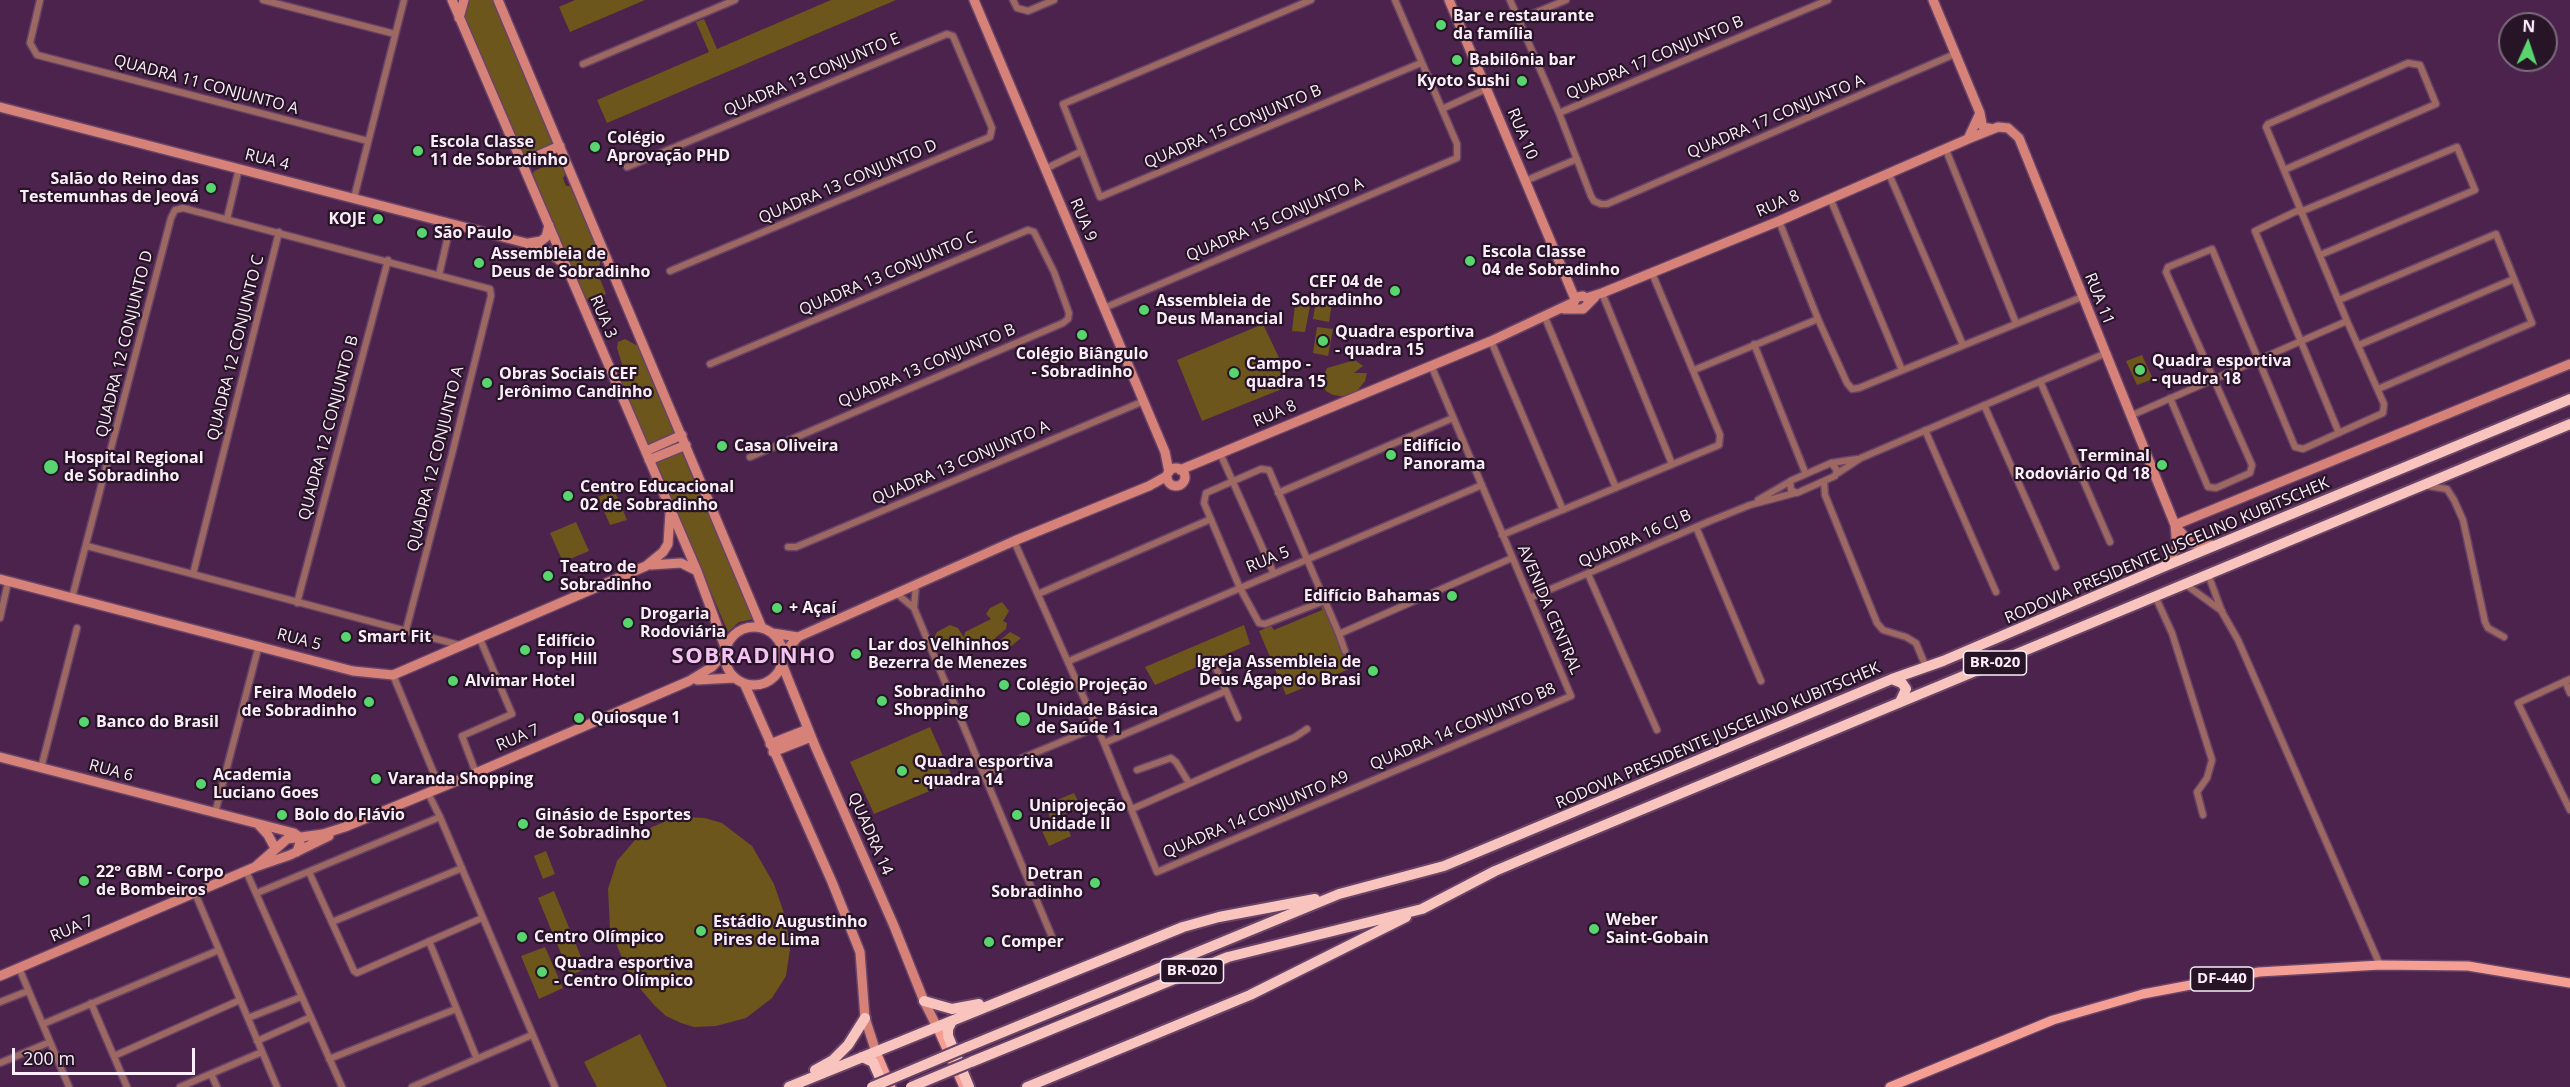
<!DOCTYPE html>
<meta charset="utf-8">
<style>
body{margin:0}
#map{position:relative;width:2570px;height:1087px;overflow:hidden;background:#4c234c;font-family:"Open Sans",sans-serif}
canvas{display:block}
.north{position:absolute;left:2498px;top:12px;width:60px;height:60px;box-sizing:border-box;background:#271527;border:2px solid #7c6b7c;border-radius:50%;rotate:3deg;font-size:16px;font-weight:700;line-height:24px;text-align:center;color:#fcedfb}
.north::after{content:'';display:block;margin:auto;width:21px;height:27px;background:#59d56f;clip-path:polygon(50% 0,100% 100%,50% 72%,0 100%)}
.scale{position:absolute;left:12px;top:1048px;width:183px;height:27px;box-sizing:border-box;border:3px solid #fcedfb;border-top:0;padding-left:8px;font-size:18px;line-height:21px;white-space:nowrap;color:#fcedfb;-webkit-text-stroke:4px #271527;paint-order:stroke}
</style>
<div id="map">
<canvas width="2570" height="1087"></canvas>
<div class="north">N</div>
<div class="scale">200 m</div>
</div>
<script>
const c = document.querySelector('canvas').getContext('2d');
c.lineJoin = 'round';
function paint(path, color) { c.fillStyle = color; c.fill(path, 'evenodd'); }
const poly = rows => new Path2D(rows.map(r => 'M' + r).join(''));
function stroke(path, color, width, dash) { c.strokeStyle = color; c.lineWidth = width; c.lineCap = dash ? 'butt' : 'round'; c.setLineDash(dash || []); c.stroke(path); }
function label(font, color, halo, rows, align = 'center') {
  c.font = font + ' "Open Sans",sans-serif'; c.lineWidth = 4.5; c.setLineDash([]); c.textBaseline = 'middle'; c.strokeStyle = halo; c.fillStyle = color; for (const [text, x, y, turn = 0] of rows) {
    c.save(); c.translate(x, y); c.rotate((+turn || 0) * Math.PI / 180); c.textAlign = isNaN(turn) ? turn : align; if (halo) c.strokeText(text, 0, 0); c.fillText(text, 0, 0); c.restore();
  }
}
paint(poly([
 [452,0,498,0,560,146,521,163],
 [575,0,645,0,570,32,559,7],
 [831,0,896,0,607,123,597,100,709,52,696,22,704,19,717,49],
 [560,160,566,174,563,178,566,186,570,186,601,258,598,274,606,294,598,298,600,305,585,298,533,174,534,171],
 [1317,294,1333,296,1329,322,1313,319],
 [1295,304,1310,306,1305,332,1292,331],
 [1263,324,1292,385,1202,421,1177,360],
 [1317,327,1333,329,1328,356,1313,353],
 [625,339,638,346,675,434,649,446,622,391,622,364,617,348,618,342],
 [2142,355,2153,379,2137,385,2126,361],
 [1355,360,1363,366,1354,373,1367,373,1365,381,1357,391,1347,397,1333,395,1326,391,1320,383,1327,368],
 [681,450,754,619,739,622,728,632,656,463,657,460],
 [614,490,627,520,610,525,598,497],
 [576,522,589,551,563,562,550,533],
 [1002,602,1009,611,1003,621,1007,623,1006,629,995,638,999,641,1010,632,1021,638,1004,652,993,645,971,652,959,643,952,644,955,640,953,638,945,642,943,648,940,649,934,638,937,632,950,625,958,628,964,638,965,632,991,619,986,614,990,608],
 [1324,603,1329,608,1354,667,1286,695,1259,631,1271,626,1274,630,1322,610,1321,606],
 [1244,625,1250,644,1155,685,1145,667],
 [930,727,954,781,874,814,850,762],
 [1074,793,1081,807,1051,820,1045,805],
 [686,817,705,818,722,823,752,846,774,884,785,916,790,949,786,976,772,998,746,1018,716,1026,694,1027,681,1023,666,1016,655,1006,630,977,610,929,608,889,617,861,635,840,648,829,666,821],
 [1065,821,1071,836,1049,846,1042,831],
 [546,851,555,874,543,879,534,856],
 [554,891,586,969,570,975,538,898],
 [545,947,563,988,539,999,521,956],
 [640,1034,667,1087,597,1087,584,1062]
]), '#6d561b');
const street = poly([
 [40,0,30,43,37,55,368,141],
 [263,0,395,34],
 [1013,0,1017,8,1028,11,1054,0],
 [1311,0,1063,104,1100,197,1421,63],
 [1510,0,1559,113,1591,196,1594,201,1601,204,1607,204,1955,54],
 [1518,20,1566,0],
 [583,64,735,0],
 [1442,109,1486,89],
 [1559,113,1828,0],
 [1946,150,2016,323],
 [627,167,947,34,953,36,976,90,992,128,990,137,670,271],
 [1045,169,1082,151],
 [1889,174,1963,345],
 [1525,181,1577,159],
 [354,198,404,0],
 [1830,198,1902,370],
 [2299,210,2255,231,2339,433],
 [2300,212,2457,147,2475,190,2320,255],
 [227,219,239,168],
 [1779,221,1818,319,1847,383,1852,389,1859,388,2082,297],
 [439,275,451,223],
 [1602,293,1672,464],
 [2339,300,2496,234,2532,323,2378,389],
 [1104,308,1457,158,1457,144,1395,0],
 [1544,315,1616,488],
 [1491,341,1563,510],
 [1754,344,1805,472],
 [2359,345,2514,279],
 [710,364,1028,230,1034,232,1054,272,1069,313,1068,319,1063,323,750,457],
 [1694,370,1818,319],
 [2040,381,2110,542],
 [2170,398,2208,487,2216,488,2250,473,2252,465,2166,272,2168,267,2212,249,2295,447,2303,449,2383,413,2384,404,2347,321,2266,127,2268,124,2408,63,2420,65,2436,104,2284,170],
 [1984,405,2056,567],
 [2130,416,2347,321],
 [1925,430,1996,592],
 [1220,453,1274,574],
 [1831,463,1837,470,1835,476,1797,493,1791,490,1790,481,1831,463],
 [1831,463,1857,459],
 [1838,473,1861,458,2104,354],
 [1824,481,1825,495,1877,623,1883,630,1906,637,1916,643,1926,667],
 [2428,486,2447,489,2454,500,2463,520,2485,622,2488,628,2504,637],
 [1278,493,1453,418],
 [1758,500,1789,482],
 [1696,527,1761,681],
 [1502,535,1719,445,1720,435,1652,273],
 [1014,541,1104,743,1157,872,1571,696,1431,365],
 [87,546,463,646],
 [788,547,796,547,1144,401],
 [193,574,279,232],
 [1588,574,1657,730],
 [2208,574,2222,612,2238,640,2380,965],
 [2185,584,2222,611],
 [896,593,914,608],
 [1038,594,1211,519],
 [2155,596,2172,633,2212,760,2207,778,2197,792,2203,815],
 [72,598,171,218,175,210,183,208,490,289,491,296,453,450,406,630],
 [1530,598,1710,521,1750,505,1795,493],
 [1324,601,1265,624,1259,623,1240,588,1204,503,1206,493,1261,469,1269,470,1339,634,1345,651],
 [297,603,388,260],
 [914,608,1055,944],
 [914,608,916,584],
 [0,618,8,582],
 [1339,634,1512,558],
 [1069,661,1482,485],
 [1215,666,1238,718],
 [393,675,440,788],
 [2570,679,2518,703,2570,810],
 [2565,681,2570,693],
 [1104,743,1226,691],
 [41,768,77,628],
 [1137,770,1171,758,1176,762,1189,783],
 [476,773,462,736,512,714,480,639],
 [984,774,1097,727],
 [428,793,440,817,555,1087],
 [1132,809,1295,737,1307,729],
 [215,813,259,645],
 [246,871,342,1087],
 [309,872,354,971,357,973,482,918],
 [195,893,277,1087],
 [257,893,440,817],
 [332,922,462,868],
 [429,941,477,1059],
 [19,968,69,1087],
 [0,1002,28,991],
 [91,1003,127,1087],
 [248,1018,301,997],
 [43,1024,219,950],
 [257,1041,311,1017],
 [114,1056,240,1000],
 [329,1059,456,1009],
 [0,1063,50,1042],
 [211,1074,217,1087],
 [180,1087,262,1052],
 [412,1087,532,1035]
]);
const secondary = poly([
 [452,0,697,571,725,647],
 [498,0,762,628],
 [974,0,1165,452,1169,472],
 [1449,0,1575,299],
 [1933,0,1980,113,1982,124,1983,127,1993,129],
 [459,18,464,0],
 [0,107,526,243,547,251,563,263],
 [1968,139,1980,113],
 [521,163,560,146],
 [529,243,541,241,546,237,549,225],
 [1586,298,1602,293,1779,221,1968,139,1998,127,2008,128,2019,138,2175,525,2177,547,2165,565],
 [1564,309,1583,309,1595,297],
 [646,451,682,435],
 [649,460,686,445],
 '1167 477a9 9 0 1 1 18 0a9 9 0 1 1-18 0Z',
 [1180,470,1491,341,1574,302,1577,297,1583,296],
 [2175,525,2570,364],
 [2176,527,2192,544,2212,545],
 [651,565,681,563,697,571],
 [0,579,353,671,393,675,646,566,663,552,668,544,670,512],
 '725 656a29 29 0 1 1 58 0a29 29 0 1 1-58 0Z',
 [772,633,798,637],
 [783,654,798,637,1014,541,1149,486,1167,476],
 [782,664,815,746,894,926,924,1001,937,1027],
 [697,680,734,678],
 [744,683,832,882,860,952,865,1018,876,1052],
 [770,744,808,729],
 [773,752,811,737],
 [0,757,294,833,298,836,300,842,297,852],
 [258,824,268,835,275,848],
 [255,867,287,839,323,834,345,827,476,773,689,681,712,667,724,654],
 [0,976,255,867,290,855,329,836]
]);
const primary = poly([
 [937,1027,963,1085],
 [876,1052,891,1087],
 [1890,1087,2053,1020,2143,994,2259,972,2380,965,2468,966,2570,983]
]);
const highway = poly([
 [1892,679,1902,683,1906,689,1900,702],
 [924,1001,952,1009,979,1004],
 [952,1021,948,1029,948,1036,969,1087],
 [967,1047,1339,894,1444,866,1892,679,1943,661,2163,567,2570,399],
 [862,1057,873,1062,884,1087],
 [971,1062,1228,957,1422,909,1495,871,1542,851,2570,424],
 [815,1070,833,1060,848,1045,865,1018],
 [789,1087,1183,927,1219,917,1315,899],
 [1027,1087,1250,995,1406,917]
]);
stroke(street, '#684368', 9);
stroke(secondary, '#684368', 12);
stroke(primary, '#684368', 12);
stroke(highway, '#684368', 14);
stroke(street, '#9d6861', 6);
stroke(secondary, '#d68278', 9);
stroke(primary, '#f59e94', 9);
stroke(highway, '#f9c4bd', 10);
const highwayBridge = poly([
 [872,1087,967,1047],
 [911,1087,971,1062]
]);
stroke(highwayBridge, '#684368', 14, []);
stroke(highwayBridge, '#f9c4bd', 10);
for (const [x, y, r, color] of [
 [1441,25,6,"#59d56f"],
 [1457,60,6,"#59d56f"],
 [1522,81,6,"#59d56f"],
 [595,147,6,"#59d56f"],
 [418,151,6,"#59d56f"],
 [211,188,6,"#59d56f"],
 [378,219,6,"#59d56f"],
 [422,233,6,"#59d56f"],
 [1470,261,6,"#59d56f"],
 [479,263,6,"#59d56f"],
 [1395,291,6,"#59d56f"],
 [1144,310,6,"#59d56f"],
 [1082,335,6,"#59d56f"],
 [1323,341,6,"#59d56f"],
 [2140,370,6,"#59d56f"],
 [1234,373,6,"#59d56f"],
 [487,383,6,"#59d56f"],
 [722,446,6,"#59d56f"],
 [1391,455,6,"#59d56f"],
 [2162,465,6,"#59d56f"],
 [51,467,8,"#59d56f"],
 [568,496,6,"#59d56f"],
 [548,576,6,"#59d56f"],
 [1452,596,6,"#59d56f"],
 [777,608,6,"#59d56f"],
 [628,623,6,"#59d56f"],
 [346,637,6,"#59d56f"],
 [525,650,6,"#59d56f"],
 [856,654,6,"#59d56f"],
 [1373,671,6,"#59d56f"],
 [453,681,6,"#59d56f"],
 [1004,685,6,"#59d56f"],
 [882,701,6,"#59d56f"],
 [369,702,6,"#59d56f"],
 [579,718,6,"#59d56f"],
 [1023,719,8,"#59d56f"],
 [84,722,6,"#59d56f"],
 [902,771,6,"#59d56f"],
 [376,779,6,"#59d56f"],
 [201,784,6,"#59d56f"],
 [282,815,6,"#59d56f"],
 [1017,815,6,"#59d56f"],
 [523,824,6,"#59d56f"],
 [84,881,6,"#59d56f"],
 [1095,883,6,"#59d56f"],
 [1594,929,6,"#59d56f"],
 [701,931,6,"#59d56f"],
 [522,937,6,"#59d56f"],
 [989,942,6,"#59d56f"],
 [542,972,6,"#59d56f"]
]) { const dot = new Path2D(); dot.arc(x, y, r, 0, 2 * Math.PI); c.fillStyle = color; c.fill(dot); stroke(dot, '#271527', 2); }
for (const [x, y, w] of [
 [1995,663,63],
 [1192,971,63],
 [2222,979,63]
]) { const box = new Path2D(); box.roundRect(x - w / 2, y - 12, w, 24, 4.5); c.fillStyle = '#271527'; c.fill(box); stroke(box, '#fcedfb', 1.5); }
label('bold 15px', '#fcedfb', null, [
 ["BR-020",1995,663],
 ["BR-020",1192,971],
 ["DF-440",2222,979]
]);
label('bold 16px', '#fcedfb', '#271527', [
 ["Bar e restaurante",1453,16],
 ["da família",1453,34],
 ["Babilônia bar",1469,60],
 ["Kyoto Sushi",1510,81,"right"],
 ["Colégio",607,138],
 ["Aprovação PHD",607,156],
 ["Escola Classe",430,142],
 ["11 de Sobradinho",430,160],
 ["Salão do Reino das",199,179,"right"],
 ["Testemunhas de Jeová",199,197,"right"],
 ["KOJE",366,219,"right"],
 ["São Paulo",434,233],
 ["Escola Classe",1482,252],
 ["04 de Sobradinho",1482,270],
 ["Assembleia de",491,254],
 ["Deus de Sobradinho",491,272],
 ["CEF 04 de",1383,282,"right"],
 ["Sobradinho",1383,300,"right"],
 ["Assembleia de",1156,301],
 ["Deus Manancial",1156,319],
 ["Quadra esportiva",1335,332],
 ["- quadra 15",1335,350],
 ["Colégio Biângulo",1082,354,"center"],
 ["- Sobradinho",1082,372,"center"],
 ["Quadra esportiva",2152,361],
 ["- quadra 18",2152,379],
 ["Campo -",1246,364],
 ["quadra 15",1246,382],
 ["Obras Sociais CEF",499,374],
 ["Jerônimo Candinho",499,392],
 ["Casa Oliveira",734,446],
 ["Edifício",1403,446],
 ["Panorama",1403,464],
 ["Terminal",2150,456,"right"],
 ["Rodoviário Qd 18",2150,474,"right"],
 ["Hospital Regional",64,458],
 ["de Sobradinho",64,476],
 ["Centro Educacional",580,487],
 ["02 de Sobradinho",580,505],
 ["Teatro de",560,567],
 ["Sobradinho",560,585],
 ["Edifício Bahamas",1440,596,"right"],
 ["+ Açaí",789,608],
 ["Drogaria",640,614],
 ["Rodoviária",640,632],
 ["Smart Fit",358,637],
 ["Edifício",537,641],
 ["Top Hill",537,659],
 ["Lar dos Velhinhos",868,645],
 ["Bezerra de Menezes",868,663],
 ["Igreja Assembleia de",1361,662,"right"],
 ["Deus Ágape do Brasi",1361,680,"right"],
 ["Alvimar Hotel",465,681],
 ["Colégio Projeção",1016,685],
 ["Sobradinho",894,692],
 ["Shopping",894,710],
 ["Feira Modelo",357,693,"right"],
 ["de Sobradinho",357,711,"right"],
 ["Unidade Básica",1036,710],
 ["de Saúde 1",1036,728],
 ["Quiosque 1",591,718],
 ["Banco do Brasil",96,722],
 ["Quadra esportiva",914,762],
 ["- quadra 14",914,780],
 ["Academia",213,775],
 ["Luciano Goes",213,793],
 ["Varanda Shopping",388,779],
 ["Uniprojeção",1029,806],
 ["Unidade II",1029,824],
 ["Bolo do Flávio",294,815],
 ["Ginásio de Esportes",535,815],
 ["de Sobradinho",535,833],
 ["22° GBM - Corpo",96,872],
 ["de Bombeiros",96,890],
 ["Detran",1083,874,"right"],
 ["Sobradinho",1083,892,"right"],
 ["Weber",1606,920],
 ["Saint-Gobain",1606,938],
 ["Estádio Augustinho",713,922],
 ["Pires de Lima",713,940],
 ["Centro Olímpico",534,937],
 ["Comper",1001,942],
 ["Quadra esportiva",554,963],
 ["- Centro Olímpico",554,981]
], 'left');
label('16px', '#fcedfb', '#271527', [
 ["QUADRA 17 CONJUNTO B",1655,58,-23],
 ["QUADRA 13 CONJUNTO E",812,75,-23],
 ["QUADRA 11 CONJUNTO A",206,85,15],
 ["QUADRA 17 CONJUNTO A",1776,117,-23],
 ["QUADRA 15 CONJUNTO B",1233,127,-23],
 ["RUA 10",1522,134,67],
 ["RUA 4",267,160,14],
 ["QUADRA 13 CONJUNTO D",848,182,-23],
 ["RUA 8",1778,204,-23],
 ["RUA 9",1083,220,67],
 ["QUADRA 15 CONJUNTO A",1275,220,-23],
 ["QUADRA 13 CONJUNTO C",888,274,-23],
 ["RUA 11",2099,299,68],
 ["RUA 3",603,317,67],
 ["QUADRA 12 CONJUNTO D",125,344,-76],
 ["QUADRA 12 CONJUNTO C",236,348,-76],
 ["QUADRA 13 CONJUNTO B",927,366,-23],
 ["RUA 8",1275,414,-23],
 ["QUADRA 12 CONJUNTO B",329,428,-75],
 ["QUADRA 12 CONJUNTO A",436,459,-76],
 ["QUADRA 13 CONJUNTO A",961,463,-23],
 ["QUADRA 16 CJ B",1635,539,-24],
 ["RODOVIA PRESIDENTE JUSCELINO KUBITSCHEK",2167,551,-23],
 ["RUA 5",1268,560,-22],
 ["AVENIDA CENTRAL",1549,610,67],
 ["RUA 5",299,640,15],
 ["QUADRA 14 CONJUNTO B8",1463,727,-23],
 ["RODOVIA PRESIDENTE JUSCELINO KUBITSCHEK",1718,736,-23],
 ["RUA 7",518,738,-23],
 ["RUA 6",111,771,15],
 ["QUADRA 14 CONJUNTO A9",1256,815,-23],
 ["QUADRA 14",870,834,66],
 ["RUA 7",72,929,-23]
]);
c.letterSpacing = '1.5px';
label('bold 22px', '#f4c2f3', '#271527', [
 ["SOBRADINHO",754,657]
]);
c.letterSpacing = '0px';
</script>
